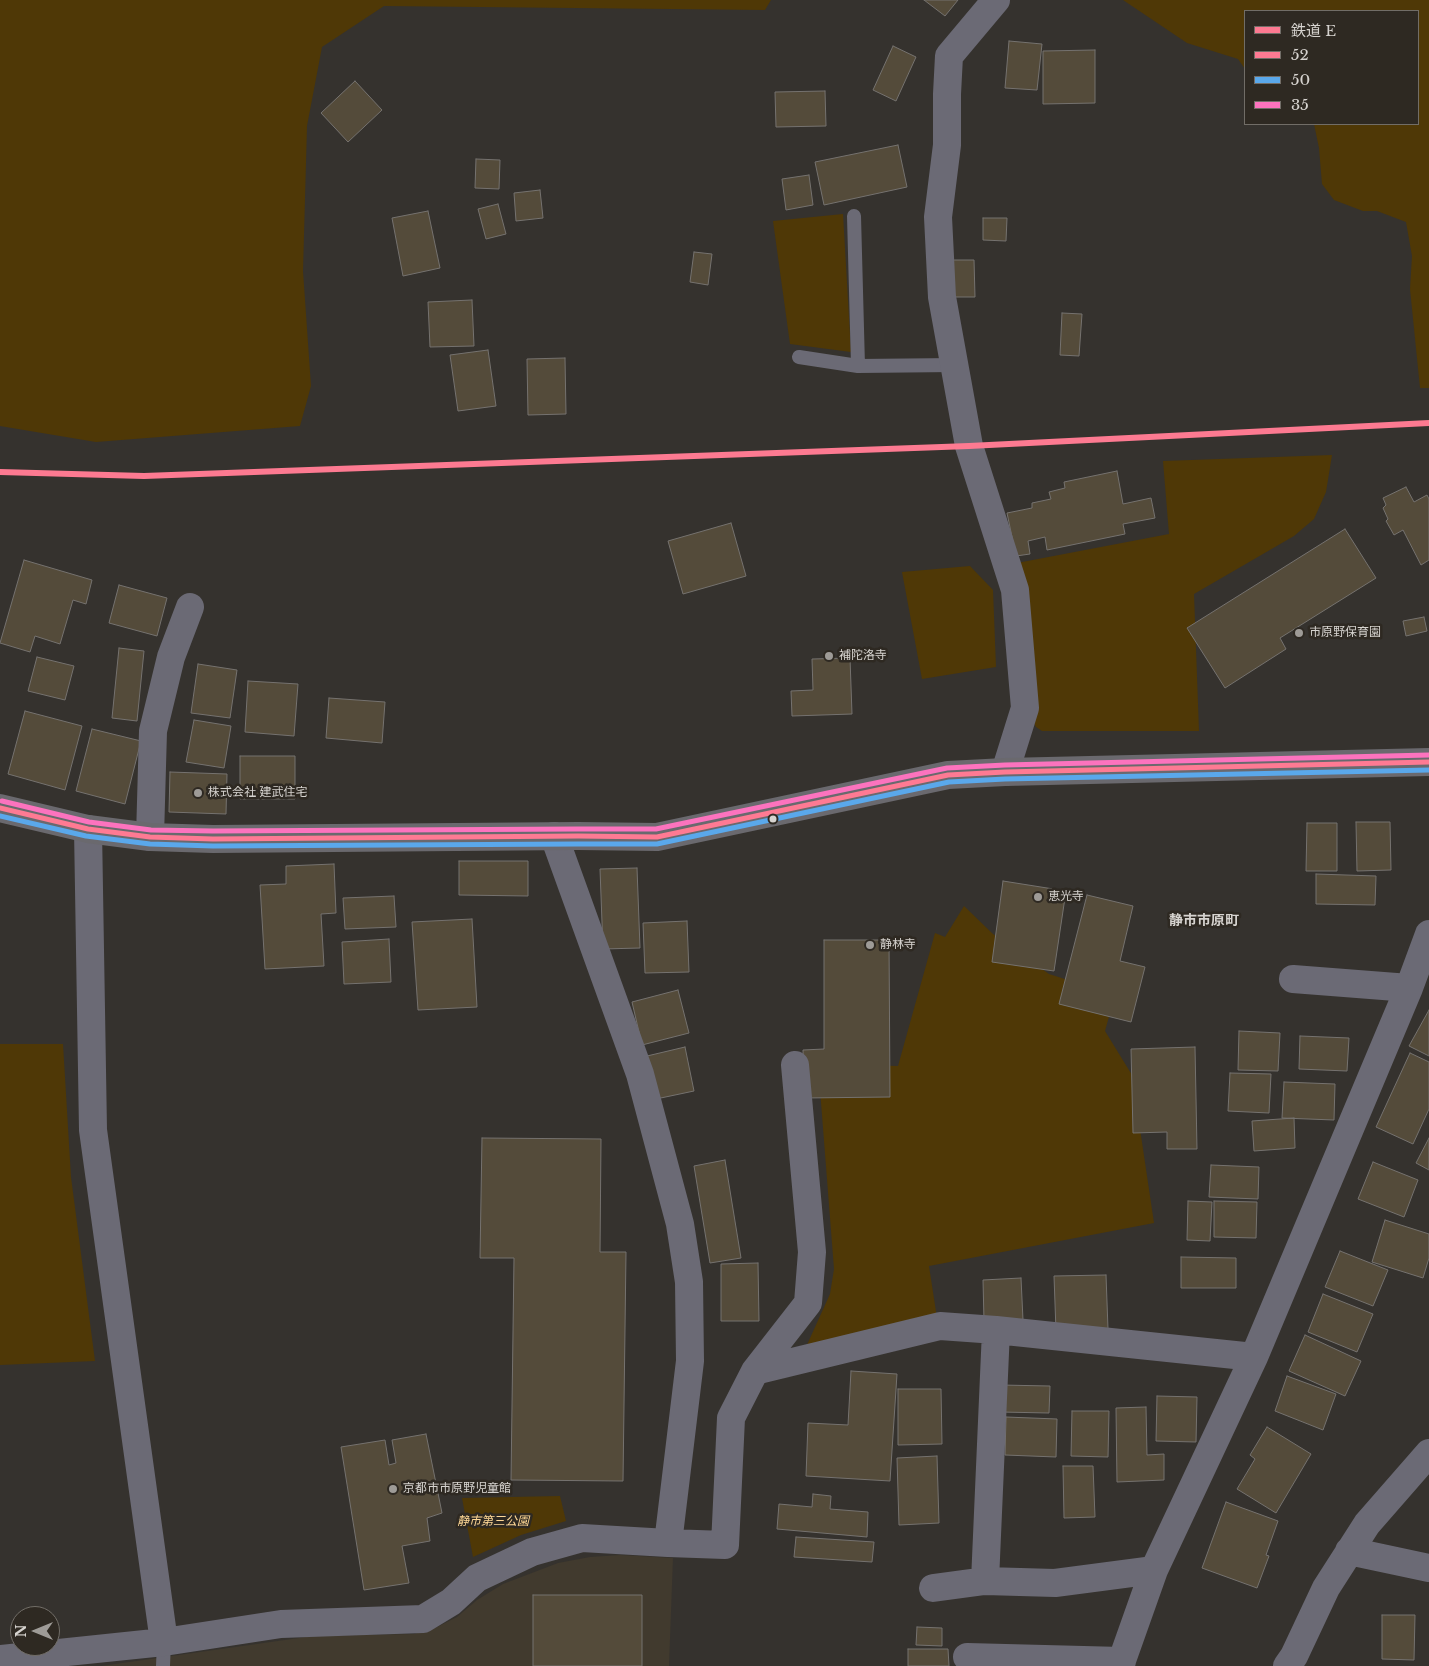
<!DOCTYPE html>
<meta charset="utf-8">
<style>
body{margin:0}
#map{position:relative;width:1429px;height:1666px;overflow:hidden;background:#35322e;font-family:"Libre Baskerville","Noto Sans JP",serif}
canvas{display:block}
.legend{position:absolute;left:1244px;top:10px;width:175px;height:115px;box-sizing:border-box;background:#2e2922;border:1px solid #716d67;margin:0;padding:6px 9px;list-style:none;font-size:15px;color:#d6d3cf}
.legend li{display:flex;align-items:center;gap:10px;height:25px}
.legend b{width:25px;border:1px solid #716d67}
.north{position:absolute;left:10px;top:1606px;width:50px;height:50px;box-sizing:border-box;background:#2e2922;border:1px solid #716d67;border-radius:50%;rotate:270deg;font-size:14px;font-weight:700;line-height:20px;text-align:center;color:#d6d3cf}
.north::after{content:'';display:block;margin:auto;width:18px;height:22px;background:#9e9b97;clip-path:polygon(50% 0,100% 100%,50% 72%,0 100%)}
</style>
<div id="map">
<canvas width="1429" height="1666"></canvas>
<ul class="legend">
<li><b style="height:6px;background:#fd7a91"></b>鉄道 E</li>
<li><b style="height:6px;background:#fe7a93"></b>52</li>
<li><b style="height:6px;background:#5aa8eb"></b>50</li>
<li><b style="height:6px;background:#fc73be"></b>35</li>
</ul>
<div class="north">N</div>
</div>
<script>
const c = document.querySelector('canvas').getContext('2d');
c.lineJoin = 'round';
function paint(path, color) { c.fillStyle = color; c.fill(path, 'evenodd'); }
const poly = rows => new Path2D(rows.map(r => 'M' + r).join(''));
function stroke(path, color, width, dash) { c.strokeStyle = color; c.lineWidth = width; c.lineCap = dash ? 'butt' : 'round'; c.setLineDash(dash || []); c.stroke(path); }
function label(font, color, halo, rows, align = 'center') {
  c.font = font + ' "Libre Baskerville","Noto Sans JP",serif'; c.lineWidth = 5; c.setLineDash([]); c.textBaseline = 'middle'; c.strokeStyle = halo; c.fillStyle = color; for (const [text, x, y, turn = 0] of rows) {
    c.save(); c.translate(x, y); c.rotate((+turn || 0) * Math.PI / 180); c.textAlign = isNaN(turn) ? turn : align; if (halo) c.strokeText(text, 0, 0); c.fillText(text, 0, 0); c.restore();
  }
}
paint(poly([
 [620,1555,673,1558,669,1666,101,1666,313,1636,414,1634,437,1627,457,1617,477,1600,503,1584,558,1563,590,1557]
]), '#413a2e');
paint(poly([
 [0,0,771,0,765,10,384,6,322,47,307,126,303,271,311,386,300,426,96,442,0,426],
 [1123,0,1429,0,1429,388,1420,388,1410,289,1412,256,1406,222,1377,211,1363,211,1334,200,1322,184,1319,148,1314,124,1418,124,1418,11,1245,11,1245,69,1238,59,1187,43],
 [843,214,851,352,790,344,773,221],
 [1332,455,1326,492,1314,519,1294,536,1194,594,1199,731,1042,731,1036,727,1030,715,1017,563,1169,534,1163,461],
 [970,566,993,590,996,667,922,679,902,572],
 [964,906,993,934,1049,974,1115,995,1105,1031,1132,1075,1154,1223,929,1266,937,1318,806,1347,830,1294,834,1269,818,1064,898,1066,935,933,945,937],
 [0,1044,63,1044,71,1177,95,1361,0,1365],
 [560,1496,566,1521,521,1535,473,1557,462,1498]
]), '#4f3806');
const building = poly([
 [924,0,958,0,945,16,924,0],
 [1009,41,1042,44,1037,90,1005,88,1009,41],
 [893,46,916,57,896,101,873,90,893,46],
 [1095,50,1095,103,1043,104,1043,51,1095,50],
 [355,81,382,110,348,142,321,113,355,81],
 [825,91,826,126,776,127,775,92,825,91],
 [898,145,907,187,824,205,815,162,898,145],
 [476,159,500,160,499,189,475,188,476,159],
 [809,175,813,205,786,210,782,179,809,175],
 [540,190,543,218,516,221,514,193,540,190],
 [498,204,506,234,486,239,478,209,498,204],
 [428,211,440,268,403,276,392,218,428,211],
 [983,218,1007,218,1006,241,983,240,983,218],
 [694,252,712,254,708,285,690,282,694,252],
 [953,260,974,260,975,297,954,297,953,260],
 [472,300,474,346,430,347,428,302,472,300],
 [1062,313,1082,314,1079,356,1060,355,1062,313],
 [488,350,496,406,458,411,450,355,488,350],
 [565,358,566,414,528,415,527,359,565,358],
 [1117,471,1123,504,1151,498,1155,518,1123,524,1125,534,1047,550,1045,537,1028,541,1030,554,1016,556,1007,513,1032,508,1032,503,1051,499,1049,492,1065,488,1064,482,1117,471],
 [1406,487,1414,502,1427,495,1429,499,1429,560,1421,565,1403,530,1394,535,1386,521,1388,519,1383,508,1386,505,1383,498,1406,487],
 [731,523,746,576,683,594,668,541,731,523],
 [1345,529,1376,578,1280,638,1286,649,1225,688,1187,628,1345,529],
 [24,560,92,580,86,604,73,600,60,644,35,636,30,652,0,643,24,560],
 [119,585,167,598,157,636,109,623,119,585],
 [1424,617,1427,631,1406,636,1403,621,1424,617],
 [119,648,144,651,137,721,112,718,119,648],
 [37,657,74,666,65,700,28,691,37,657],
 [850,658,852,714,792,716,791,691,813,690,812,659,850,658],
 [198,664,237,670,230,718,191,713,198,664],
 [248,681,298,684,294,736,245,732,248,681],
 [329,698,385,702,382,743,326,738,329,698],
 [25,711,82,726,65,790,8,774,25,711],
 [194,720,231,726,224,768,186,762,194,720],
 [92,729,141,741,125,804,76,791,92,729],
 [240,756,295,756,295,799,240,799,240,756],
 [170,772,227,774,226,814,169,812,170,772],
 [1356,822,1390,822,1391,870,1357,871,1356,822],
 [1307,823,1337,823,1337,871,1306,871,1307,823],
 [459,861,528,861,528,896,459,895,459,861],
 [334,864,336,913,321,914,324,966,265,969,260,885,286,884,286,866,334,864],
 [637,868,640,948,603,949,600,869,637,868],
 [1316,874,1376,876,1375,905,1316,904,1316,874],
 [1003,881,1066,891,1054,971,992,962,1003,881],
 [1087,895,1133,906,1120,961,1145,967,1131,1022,1059,1004,1087,895],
 [394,896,396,927,345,929,343,898,394,896],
 [472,919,477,1007,418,1010,412,922,472,919],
 [687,921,689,972,645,973,643,923,687,921],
 [389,939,391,982,344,984,342,942,389,939],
 [824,940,889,940,890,1097,804,1098,803,1050,824,1049,824,940],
 [678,990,689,1033,642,1045,632,1002,678,990],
 [1429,1010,1429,1056,1409,1046,1429,1010],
 [1239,1031,1280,1033,1278,1071,1238,1070,1239,1031],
 [1300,1036,1349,1038,1347,1071,1299,1069,1300,1036],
 [685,1047,694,1091,656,1099,647,1056,685,1047],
 [1195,1047,1197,1149,1167,1149,1167,1132,1133,1133,1131,1049,1195,1047],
 [1410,1053,1429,1062,1429,1109,1413,1144,1376,1127,1410,1053],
 [1230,1073,1271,1074,1269,1113,1228,1111,1230,1073],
 [1284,1082,1335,1084,1334,1120,1282,1118,1284,1082],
 [1294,1118,1295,1148,1254,1151,1252,1121,1294,1118],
 [482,1138,601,1139,600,1252,626,1252,623,1481,511,1480,514,1258,480,1258,482,1138],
 [1429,1138,1429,1170,1416,1163,1429,1138],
 [725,1160,741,1258,710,1263,694,1166,725,1160],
 [1373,1162,1418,1180,1404,1217,1358,1199,1373,1162],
 [1211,1165,1259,1167,1258,1199,1209,1197,1211,1165],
 [1188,1201,1212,1202,1210,1241,1187,1240,1188,1201],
 [1214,1201,1257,1202,1256,1238,1214,1237,1214,1201],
 [1385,1220,1429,1234,1429,1258,1423,1278,1372,1262,1385,1220],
 [1340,1251,1388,1270,1373,1306,1325,1287,1340,1251],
 [1181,1257,1236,1258,1236,1288,1181,1288,1181,1257],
 [758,1263,759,1321,721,1321,721,1264,758,1263],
 [1106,1275,1108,1329,1056,1331,1054,1276,1106,1275],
 [1021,1278,1023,1320,984,1321,983,1280,1021,1278],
 [1323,1294,1373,1314,1357,1352,1308,1332,1323,1294],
 [1305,1335,1361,1361,1345,1396,1289,1371,1305,1335],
 [851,1371,897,1374,890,1481,806,1476,808,1423,848,1425,851,1371],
 [1287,1376,1336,1394,1323,1430,1275,1411,1287,1376],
 [1000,1385,1050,1386,1049,1413,1000,1412,1000,1385],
 [898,1389,941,1389,942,1444,898,1445,898,1389],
 [1157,1396,1197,1397,1196,1442,1156,1441,1157,1396],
 [1146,1407,1147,1455,1164,1454,1164,1480,1117,1482,1116,1408,1146,1407],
 [1072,1411,1109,1411,1108,1457,1071,1456,1072,1411],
 [1006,1417,1057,1419,1056,1457,1005,1455,1006,1417],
 [1267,1427,1311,1454,1276,1513,1237,1489,1255,1459,1250,1455,1267,1427],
 [426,1434,442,1513,427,1518,430,1541,402,1546,409,1583,364,1590,341,1447,385,1440,389,1465,396,1463,392,1440,426,1434],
 [937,1456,939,1523,899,1525,897,1458,937,1456],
 [1063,1466,1093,1466,1095,1517,1064,1518,1063,1466],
 [813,1494,831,1496,830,1509,868,1512,867,1537,777,1529,779,1504,812,1507,813,1494],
 [1226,1502,1278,1521,1266,1555,1269,1556,1257,1588,1202,1568,1226,1502],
 [796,1537,874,1542,872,1562,794,1557,796,1537],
 [533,1595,642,1595,642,1666,533,1666,533,1595],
 [1382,1615,1415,1615,1414,1660,1382,1659,1382,1615],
 [917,1627,942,1628,942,1646,916,1645,917,1627],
 [908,1649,948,1649,949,1666,908,1666,908,1649]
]);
paint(building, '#544b3a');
stroke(building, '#75726f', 1);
stroke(poly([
 [854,216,858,366,955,365],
 [799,357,858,366],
 [163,1666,164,1642]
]), '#6b6a75', 14);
stroke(poly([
 [996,0,949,56,947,94,947,145,938,217,942,297,969,446,1015,590,1025,708,1005,772],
 [88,829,93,1130,164,1642],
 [150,837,153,731,171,657,190,607],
 [1293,979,1409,988],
 [996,1330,985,1581,1055,1583,1154,1570],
 [755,1371,940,1326,996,1330,1254,1357],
 [668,1543,725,1545,731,1418,755,1371,808,1303,812,1252,795,1065],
 [1349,1551,1429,1568],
 [933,1588,985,1581],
 [967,1657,1122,1661],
 [0,1659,164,1642,281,1624,423,1619,451,1602,477,1578,532,1552,582,1538,668,1543,690,1361,689,1282,680,1224,640,1074,554,836],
 [1120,1666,1154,1570,1254,1357,1409,988,1429,934],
 [1287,1666,1294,1656,1326,1588,1367,1524,1429,1453]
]), '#6b6a75', 28);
stroke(poly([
 [0,808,88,829,150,837,213,839,578,836,657,837,948,775,1005,772,1429,762]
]), '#6a696e', 28);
stroke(poly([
 [0,808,88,829,150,837,213,839,578,836,657,837,948,775,1005,772,1429,762]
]), '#fe7a93', 5);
stroke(poly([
 [0,816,86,836,150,844,213,846,578,844,657,844,949,782,1005,779,1429,770]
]), '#5aa8eb', 5);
stroke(poly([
 [2,801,89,822,151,830,213,831,578,829,656,829,947,768,1005,765,1429,755]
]), '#fc73be', 5);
stroke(poly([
 [0,472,144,476,969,446,1429,423]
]), '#fd7a91', 6);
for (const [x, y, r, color] of [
 [1299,633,5,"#9e9b97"],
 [829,656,5,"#9e9b97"],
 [198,793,5,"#9e9b97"],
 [773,819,4.5,"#d6d3cf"],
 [1038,897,5,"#9e9b97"],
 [870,945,5,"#9e9b97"],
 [393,1489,5,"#9e9b97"]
]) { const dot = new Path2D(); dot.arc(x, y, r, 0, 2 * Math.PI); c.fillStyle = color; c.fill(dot); stroke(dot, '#2e2922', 2); }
label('12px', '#d6d3cf', '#2e2922', [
 ["市原野保育園",1309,633],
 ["補陀洛寺",839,656],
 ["株式会社 建武住宅",208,793],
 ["恵光寺",1048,897],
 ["静林寺",880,945],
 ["京都市市原野児童館",403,1489]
], 'left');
label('italic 12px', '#ffd896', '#2e2922', [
 ["静市第三公園",493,1522]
]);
label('bold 14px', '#d6d3cf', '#2e2922', [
 ["静市市原町",1204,921]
]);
</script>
